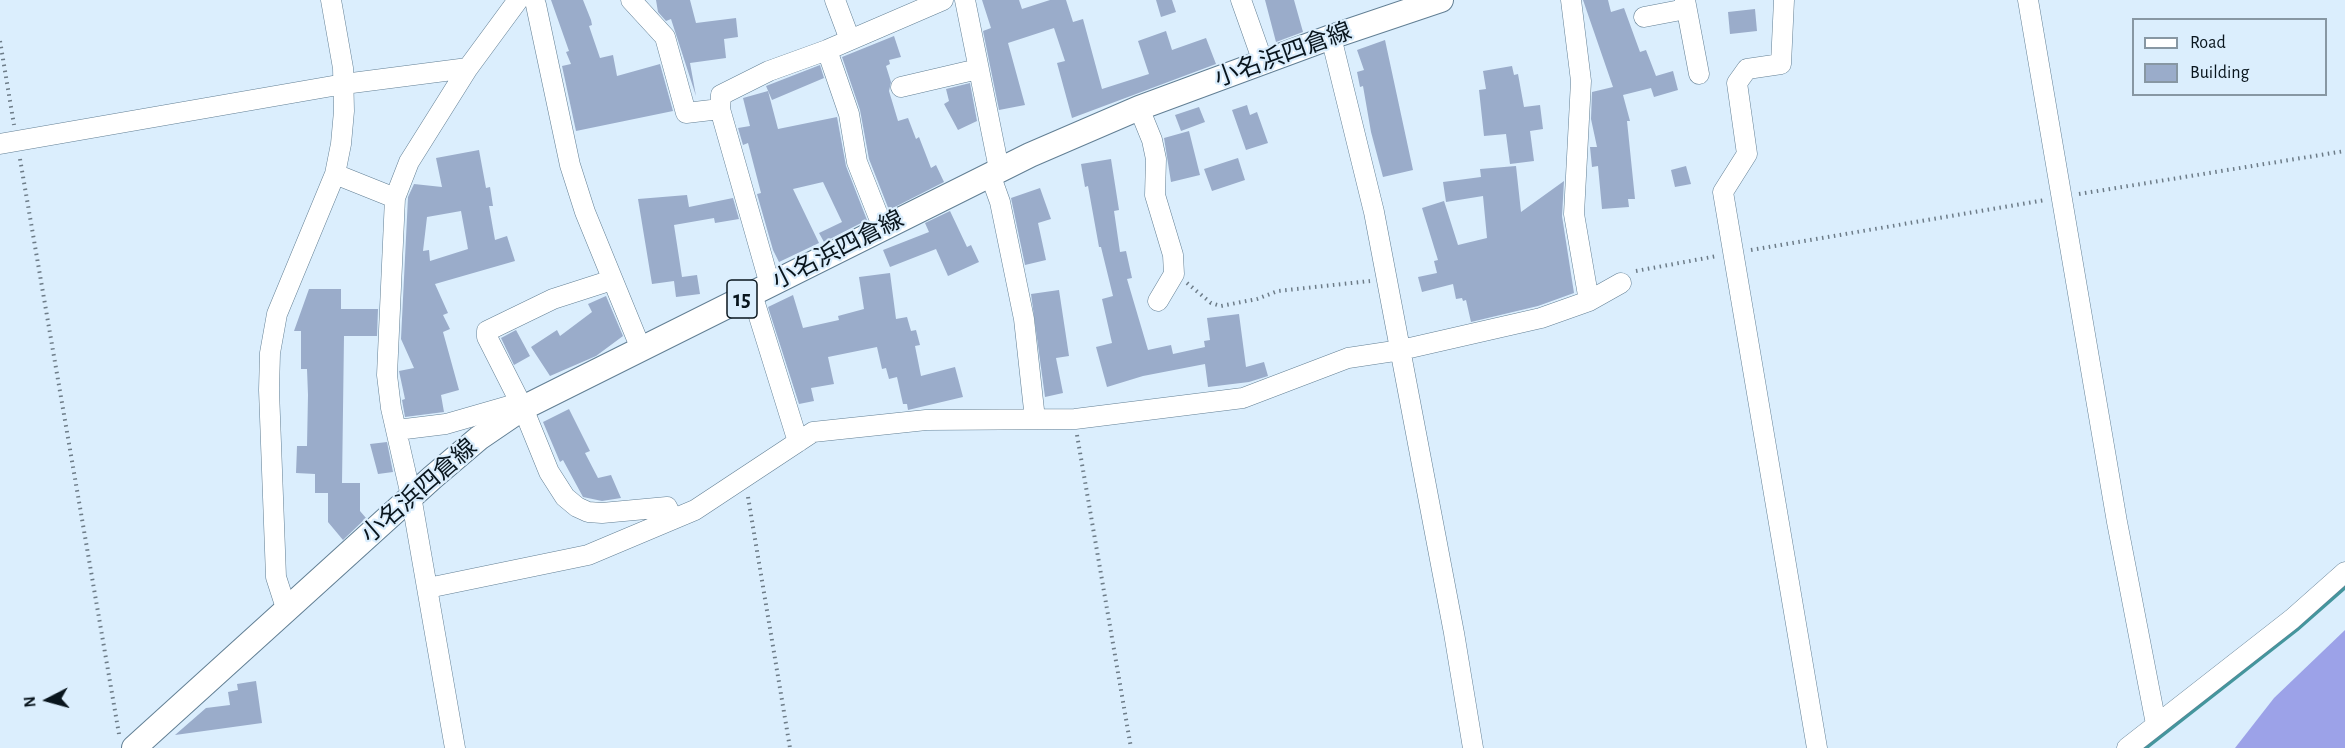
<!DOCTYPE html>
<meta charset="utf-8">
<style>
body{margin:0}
#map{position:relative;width:2345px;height:748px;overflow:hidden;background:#dbeefd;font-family:"Alegreya Sans",sans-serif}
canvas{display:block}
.legend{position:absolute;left:2132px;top:18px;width:195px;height:78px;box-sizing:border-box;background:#dbeefd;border:2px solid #8797a3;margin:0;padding:8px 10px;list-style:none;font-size:18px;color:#09151d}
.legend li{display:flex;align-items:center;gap:12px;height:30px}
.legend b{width:30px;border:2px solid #8797a3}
.north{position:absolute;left:18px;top:670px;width:60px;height:60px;-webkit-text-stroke:4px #dbeefd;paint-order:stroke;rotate:264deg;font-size:16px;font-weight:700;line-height:24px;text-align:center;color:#09151d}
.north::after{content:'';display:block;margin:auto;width:21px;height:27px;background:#09151d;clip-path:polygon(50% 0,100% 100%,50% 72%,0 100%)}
</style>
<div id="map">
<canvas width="2345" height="748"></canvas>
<ul class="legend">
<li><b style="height:8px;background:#fff"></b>Road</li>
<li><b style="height:16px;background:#9aacca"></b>Building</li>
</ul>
<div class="north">N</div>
</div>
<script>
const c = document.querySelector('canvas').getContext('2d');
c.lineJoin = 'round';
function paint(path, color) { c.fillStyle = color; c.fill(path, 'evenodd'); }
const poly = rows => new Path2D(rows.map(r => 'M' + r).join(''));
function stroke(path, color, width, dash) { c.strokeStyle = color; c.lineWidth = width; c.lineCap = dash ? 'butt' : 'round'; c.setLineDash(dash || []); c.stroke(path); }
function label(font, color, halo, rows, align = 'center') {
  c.font = font + ' "Alegreya Sans","Noto Sans JP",sans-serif'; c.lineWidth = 4.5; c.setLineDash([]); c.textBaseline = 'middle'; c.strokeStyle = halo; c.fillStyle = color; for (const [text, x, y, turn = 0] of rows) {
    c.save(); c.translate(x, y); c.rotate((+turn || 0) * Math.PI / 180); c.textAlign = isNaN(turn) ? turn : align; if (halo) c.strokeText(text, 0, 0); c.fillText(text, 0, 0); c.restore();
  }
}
paint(poly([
 [2345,630,2345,748,2235,748,2274,698]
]), '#9ca2e8');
stroke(poly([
 [2144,748,2296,629,2345,586]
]), '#44969d', 6);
paint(poly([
 [551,0,583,0,591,20,592,25,589,26,600,58,613,55,617,76,660,64,673,111,576,131,562,66,571,64,566,52,569,51],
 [656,0,690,0,696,23,736,18,738,37,724,39,726,58,690,63,696,96,671,19,666,21,658,12],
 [982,0,1019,0,1022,9,1050,0,1066,0,1073,22,1083,19,1102,89,1149,74,1138,41,1166,31,1172,50,1206,38,1216,64,1072,118,1057,63,1065,61,1054,28,1008,43,1025,105,999,110,983,31,991,28],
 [1156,0,1172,0,1176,12,1161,17],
 [1265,0,1294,0,1303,32,1276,42],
 [1583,0,1608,0,1611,12,1624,8,1640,52,1646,50,1656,76,1673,71,1678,90,1654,97,1651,88,1623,95,1630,121,1627,121,1635,199,1628,199,1629,207,1602,209,1598,166,1592,167,1590,147,1597,147,1591,119,1592,92,1613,87],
 [1755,9,1757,31,1730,34,1728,12],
 [894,36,901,57,889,60,890,64,886,66,891,82,889,91,898,121,908,118,916,139,919,137,931,168,936,165,944,182,889,210,869,159,860,110,842,57],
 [1385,40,1413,170,1383,177,1371,132,1363,86,1360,87,1357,72,1364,70,1357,50],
 [820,65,824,78,772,100,766,86],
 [1512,66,1514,75,1518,74,1524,107,1540,105,1543,129,1530,131,1534,161,1510,164,1506,134,1484,136,1479,90,1486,89,1483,71],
 [970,83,977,121,958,130,944,104,949,101,946,89],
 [768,91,778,129,837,117,846,166,867,220,824,242,819,233,842,222,823,182,793,189,819,243,779,262,773,250,757,194,761,193,748,143,743,145,738,128,750,126,743,98],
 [1247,105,1250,115,1257,112,1268,143,1246,150,1232,110],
 [1199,107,1205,122,1181,131,1175,115],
 [1189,131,1200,175,1171,182,1164,138],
 [479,150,486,188,490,187,493,206,489,206,495,240,507,236,515,261,435,284,448,313,443,315,450,329,443,332,459,390,441,395,444,412,405,417,402,400,405,399,399,371,414,368,401,339,408,197,414,184,442,187,436,158],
 [461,211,468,249,430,261,429,250,423,251,427,217],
 [1238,158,1245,180,1212,191,1204,169],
 [1111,159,1119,210,1114,211,1120,252,1126,251,1132,278,1127,279,1148,350,1171,345,1173,354,1205,347,1204,341,1210,340,1207,318,1239,314,1246,367,1264,362,1268,376,1249,382,1208,387,1205,364,1143,376,1107,387,1096,347,1112,343,1102,299,1113,296,1101,247,1099,247,1088,186,1085,187,1081,164],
 [1516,166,1521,212,1564,181,1562,216,1574,293,1538,306,1471,322,1466,300,1463,301,1462,298,1456,299,1453,284,1422,292,1418,277,1437,273,1434,261,1438,260,1422,208,1444,201,1458,245,1487,238,1483,196,1446,202,1443,182,1481,177,1480,169],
 [1686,166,1691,184,1675,187,1671,170],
 [1040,188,1051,219,1038,223,1046,260,1025,265,1011,198],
 [687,195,689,207,733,198,739,219,715,223,714,218,674,225,682,277,697,275,700,294,676,297,674,281,652,284,638,199],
 [950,211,967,247,971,245,979,262,948,276,936,249,890,267,883,250,929,232,925,223],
 [890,273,896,319,907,317,911,331,916,330,920,345,915,346,921,376,955,367,963,397,908,410,907,404,903,404,897,377,889,379,886,368,882,369,877,347,828,357,834,384,811,388,814,401,799,404,768,307,793,295,803,328,839,320,838,316,864,309,859,277],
 [309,289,341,289,341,309,378,309,377,336,344,336,342,483,360,483,360,511,366,518,343,540,328,522,328,493,315,493,315,474,296,473,297,446,307,446,308,395,307,369,301,369,301,331,294,331],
 [1059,290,1069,356,1056,358,1063,393,1045,397,1031,294],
 [606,296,623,336,596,356,550,376,531,347,557,330,560,336,592,312,588,304],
 [516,330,530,356,514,365,501,338],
 [569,409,590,451,585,453,598,478,611,475,621,498,602,501,583,497,563,460,560,462,543,422],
 [387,442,393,472,378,474,370,444],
 [256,681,262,723,175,735,206,708,230,705,228,692,238,690,237,684]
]), '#9aacca');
const minor = poly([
 [631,0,665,37,686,113,720,109],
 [835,0,850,40],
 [965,0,999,169],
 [1241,0,1263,62],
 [1571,0,1581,81,1574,214,1589,301],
 [1685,0,1699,74],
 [1784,0,1781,64,1747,69,1737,83,1747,154,1723,192,1817,748],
 [2028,0,2117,522,2156,724],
 [536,5,570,165,585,212,641,349],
 [1644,17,1686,9],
 [1331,37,1374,212,1454,633,1473,748],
 [827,50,849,114,857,162,883,228],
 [901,87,978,69],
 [1139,108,1152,140,1156,159,1155,195,1173,255,1174,274,1158,301],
 [0,144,344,84,468,68],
 [335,174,395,198],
 [990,174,1000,202,1024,319,1035,419],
 [612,280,553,299,487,331,487,337,523,408,549,472,565,497,577,507,588,512,602,513,667,507,673,519],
 [770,285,720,109,721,95,769,71,827,50,943,0],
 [752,294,798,442],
 [397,430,446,424,512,405,521,405],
 [428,588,588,555,695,510,813,432,926,420,1075,419,1243,398,1348,358,1401,350,1541,318,1589,301,1621,283],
 [286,608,276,577,269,390,270,353,277,314,335,174,341,144,344,111,343,68,331,0],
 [455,748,411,496,391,408,387,375,395,198,409,162,468,68,518,0],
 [2127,748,2292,619,2345,572]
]);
const major = poly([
 [134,748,433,477,479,438,523,408,1030,155,1139,108,1331,37,1441,0]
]);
stroke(minor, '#627f94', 21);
stroke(major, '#627f94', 26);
stroke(poly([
 [0,41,14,125],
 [20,159,119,734],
 [2079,194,2345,151],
 [1751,250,2045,200],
 [1636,271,1717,256],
 [1187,283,1211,303,1221,306,1257,299,1278,291,1370,281],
 [1077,435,1131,748],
 [748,497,790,748]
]), '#6d7c88', 4, [1.5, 4.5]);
stroke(minor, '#fff', 20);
stroke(major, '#fff', 24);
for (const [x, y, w] of [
 [742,299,30]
]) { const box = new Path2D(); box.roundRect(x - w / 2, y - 19, w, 38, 4.5); c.fillStyle = '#dbeefd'; c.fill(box); stroke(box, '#09151d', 1.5); }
label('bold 22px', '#09151d', null, [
 ["15",742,299]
]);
label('24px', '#09151d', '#dbeefd', [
 ["小名浜四倉線",1283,55,-20],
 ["小名浜四倉線",838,250,-27],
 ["小名浜四倉線",419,491,-41]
]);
</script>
